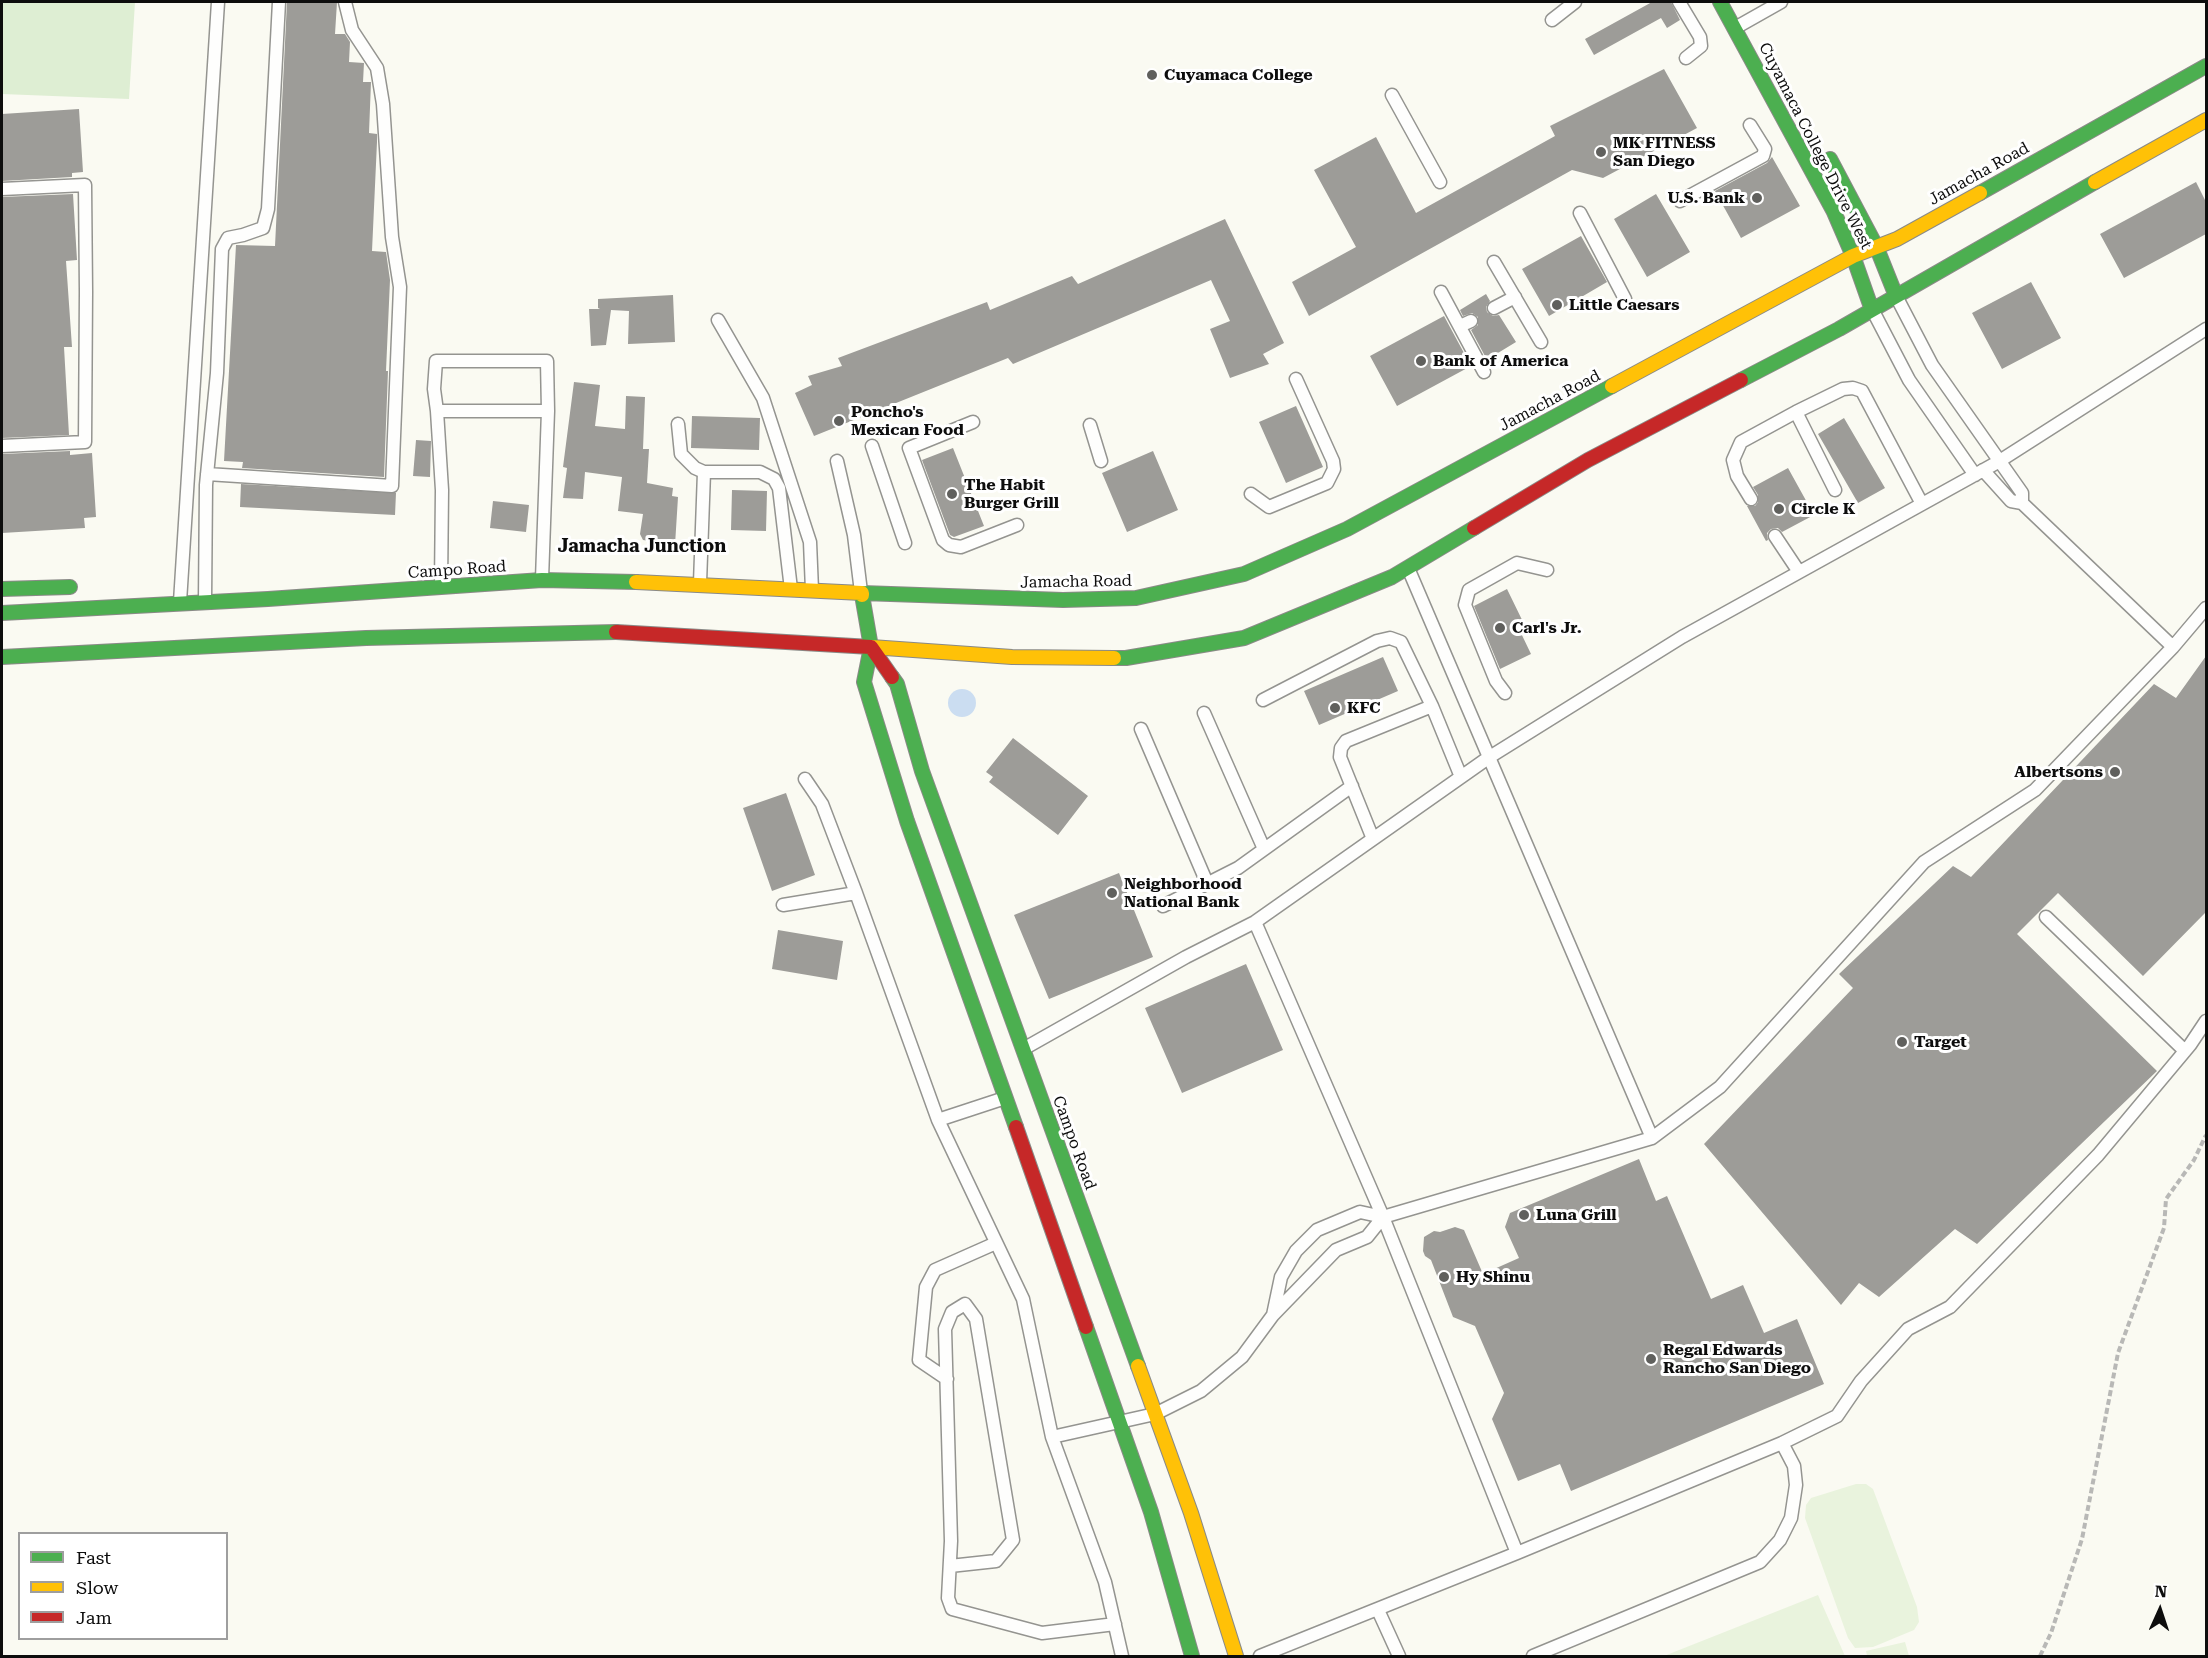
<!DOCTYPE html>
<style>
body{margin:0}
#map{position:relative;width:2208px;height:1658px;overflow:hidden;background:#fafaf2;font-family:"Roboto Serif",serif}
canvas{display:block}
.frame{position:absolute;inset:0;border:3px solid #0d0d0d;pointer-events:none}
.legend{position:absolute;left:18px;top:1532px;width:210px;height:108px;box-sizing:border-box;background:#fff;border:2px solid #9e9e9e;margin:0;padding:8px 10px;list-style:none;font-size:18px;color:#0d0d0d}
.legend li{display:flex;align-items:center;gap:12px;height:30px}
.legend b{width:30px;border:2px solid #9e9e9e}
.north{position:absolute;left:2130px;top:1580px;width:60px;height:60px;-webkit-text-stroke:4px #fff;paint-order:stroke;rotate:3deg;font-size:16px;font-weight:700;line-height:24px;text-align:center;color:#0d0d0d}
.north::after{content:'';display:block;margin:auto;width:21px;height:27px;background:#0d0d0d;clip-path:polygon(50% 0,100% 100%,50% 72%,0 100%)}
</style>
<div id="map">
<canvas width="2208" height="1658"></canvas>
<div class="frame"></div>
<ul class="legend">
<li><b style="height:8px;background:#4caf50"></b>Fast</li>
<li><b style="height:8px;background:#ffc107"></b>Slow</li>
<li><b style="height:8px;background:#c62828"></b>Jam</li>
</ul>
<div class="north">N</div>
</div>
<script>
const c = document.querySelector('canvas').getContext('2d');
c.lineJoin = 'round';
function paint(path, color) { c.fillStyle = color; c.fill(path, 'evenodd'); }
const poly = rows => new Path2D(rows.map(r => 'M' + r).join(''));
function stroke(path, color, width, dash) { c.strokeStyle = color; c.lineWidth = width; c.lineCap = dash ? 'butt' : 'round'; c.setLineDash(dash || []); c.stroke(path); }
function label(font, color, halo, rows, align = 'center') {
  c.font = font + ' "Roboto Serif",serif'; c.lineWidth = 6; c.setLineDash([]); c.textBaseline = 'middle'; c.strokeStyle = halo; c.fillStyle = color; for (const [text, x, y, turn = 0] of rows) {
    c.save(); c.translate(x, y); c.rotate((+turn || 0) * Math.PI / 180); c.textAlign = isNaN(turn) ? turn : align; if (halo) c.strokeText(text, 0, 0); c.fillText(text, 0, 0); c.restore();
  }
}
paint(poly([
 [2,2,135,2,129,99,2,94]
]), '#deeed3');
paint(poly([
 [1856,1484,1866,1484,1873,1489,1917,1607,1919,1622,1914,1630,1873,1647,1855,1648,1848,1638,1805,1518,1806,1505,1811,1498],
 [1818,1595,1845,1656,1664,1656],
 [1905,1642,1909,1656,1867,1656,1866,1651]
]), '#e9f3dd');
paint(poly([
 '948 703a14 14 0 1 1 28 0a14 14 0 1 1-28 0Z'
]), '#cbddf1');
paint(poly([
 [287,2,337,2,335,34,345,34,350,42,349,62,364,63,363,82,371,82,369,133,377,134,377,142,372,251,386,252,390,280,386,371,388,371,384,477,242,468,243,462,224,461,236,245,275,246],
 [1652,2,1671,2,1680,20,1667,28,1661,18,1594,55,1585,39],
 [1664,69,1697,128,1603,178,1572,170,1309,316,1292,282,1356,247,1314,170,1376,137,1416,213,1555,136,1550,126],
 [79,109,83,172,72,173,72,177,2,181,2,114],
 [1772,157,1800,206,1741,238,1715,191,1767,163],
 [2196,182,2206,202,2206,234,2124,278,2100,234],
 [73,194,77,260,66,261,72,347,64,347,69,435,2,438,2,197],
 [1656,194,1690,252,1647,277,1614,219],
 [1225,219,1284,343,1263,354,1269,364,1230,378,1210,329,1230,321,1211,280,1013,364,1008,358,814,436,795,393,812,385,808,376,842,366,838,358,987,302,990,310,1072,276,1078,284],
 [1581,236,1607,282,1549,316,1522,269],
 [2031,282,2061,338,2002,369,1972,313],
 [1486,294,1490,301,1486,307,1487,312,1493,316,1499,315,1516,342,1493,356,1492,354,1486,358,1471,330,1478,325,1478,317,1472,313,1463,316,1460,310],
 [673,295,675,342,628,344,629,311,611,310,606,345,591,346,589,309,600,309,598,308,598,299],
 [1444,316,1471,366,1397,406,1370,356],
 [574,382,600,385,595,426,625,429,626,396,645,397,643,449,649,449,647,483,673,488,672,496,678,497,675,545,643,540,640,534,643,514,618,511,622,477,585,472,583,499,563,498,567,468,563,467],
 [1296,406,1323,467,1286,483,1259,422],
 [692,416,760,418,759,450,691,448],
 [1844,418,1885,488,1858,503,1818,434],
 [416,440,431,441,430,477,413,476],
 [953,448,984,526,954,537,950,535,922,460],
 [70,451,70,455,92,453,96,517,84,518,85,528,2,533,2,454],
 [1153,451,1178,510,1127,532,1102,473],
 [1788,468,1814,515,1782,532,1778,528,1771,529,1767,533,1768,540,1766,541,1747,506,1755,506,1758,502,1758,495,1753,487],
 [241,484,396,493,395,515,240,507],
 [732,490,767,491,766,531,731,530],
 [493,501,529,505,526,532,490,528],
 [1507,589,1525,626,1519,629,1531,654,1500,669,1474,606],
 [2206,656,2206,912,2143,976,2058,893,2017,934,2157,1071,1977,1244,1955,1229,1879,1297,1859,1283,1841,1305,1704,1144,1853,988,1839,974,1953,866,1971,877,2154,684,2176,698],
 [1383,657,1398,691,1319,725,1304,691],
 [1013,738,1088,796,1058,835,989,782,993,777,986,772],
 [786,793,815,875,772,891,743,808],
 [1119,873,1153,957,1049,999,1014,915],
 [778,930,843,941,837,980,772,969],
 [1246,964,1283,1050,1182,1093,1145,1008],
 [1639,1159,1656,1201,1667,1196,1711,1299,1743,1285,1764,1333,1797,1319,1824,1384,1571,1491,1560,1464,1518,1481,1492,1419,1504,1393,1475,1326,1453,1317,1431,1260,1425,1256,1423,1251,1424,1237,1434,1231,1440,1232,1455,1227,1464,1230,1483,1274,1519,1258,1505,1227,1510,1213]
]), '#9d9c98');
const lane = poly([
 [1679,2,1700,37,1701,46,1686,58],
 [1552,20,1575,2],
 [1735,28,1781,2],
 [1392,95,1440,182],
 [2,189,85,185,86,292,85,442,2,446],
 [1680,201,1763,156,1765,149,1750,125],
 [1580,213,1625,299],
 [1494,262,1541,342],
 [1441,292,1484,372],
 [1896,296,1932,365,2022,493,2022,503],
 [1494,308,1515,297],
 [1873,311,1909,380,1975,475],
 [718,320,763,398,810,542,812,590],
 [1460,326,1471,321],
 [437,411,434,389,436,361,547,361,548,411],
 [973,422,909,448,943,540,949,545,961,547,1017,525],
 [678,424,681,454,695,468,704,472],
 [1090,425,1101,461],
 [872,446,905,543],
 [837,461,854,535,861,592],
 [1983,470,2011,501,2022,503,2173,647,2206,608],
 [207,474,392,486,400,287,392,237,383,104,377,68,352,30,345,2],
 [1835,490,1796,412,1843,389,1853,388,1862,391,1922,504],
 [1251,494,1269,507,1327,483,1334,469,1333,461,1296,379],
 [1751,499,1737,476,1733,460,1741,442,1796,412],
 [1775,536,1799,572],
 [1408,568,1652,1138],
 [700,583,704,472,760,472,774,479,779,488,791,589],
 [441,586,442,490,437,411,548,411,542,579],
 [205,601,206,485,217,373,222,249,228,238,243,235,263,228,268,209,279,2],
 [180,602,218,2],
 [1505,693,1496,681,1465,605,1469,590,1517,563,1547,570],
 [1263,700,1377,641,1390,638,1401,642,1432,706],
 [1204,713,1264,849],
 [1141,729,1207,883],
 [805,779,822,804,856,893],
 [1373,839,1340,757,1341,748,1346,741,1432,706,1461,777],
 [783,905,856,893,938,1120],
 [1163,906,1238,868,1352,786],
 [2046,917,2185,1051],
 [1255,922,1383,1217,1517,1553],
 [1025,1048,1186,957,1255,922,1488,758,1682,637,1998,462,2206,329],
 [1005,1098,938,1120,1023,1299,1052,1437],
 [1273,1315,1281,1277,1296,1251,1317,1230,1360,1212,1383,1217,1652,1138,1720,1087,1924,862,2035,790,2173,647],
 [947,1379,919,1360,926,1287,935,1270,996,1243],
 [950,1566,996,1561,1013,1540,976,1319,965,1304,952,1312,945,1329,951,1541,948,1598,952,1609,1042,1633,1115,1624],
 [1378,1610,1399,1656],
 [1122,1656,1105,1582,1052,1437,1155,1414,1201,1391,1242,1357,1273,1315,1336,1250,1367,1237,1383,1217],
 [1260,1656,1517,1553,1782,1443,1837,1416,1861,1381,1908,1329,1950,1307,2098,1155,2190,1045,2206,1021],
 [1533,1656,1760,1562,1780,1540,1791,1518,1796,1485,1794,1466,1782,1443]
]);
const fast = poly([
 [1720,2,1834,212,1853,256,1872,310],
 [1830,159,1876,246,1896,296],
 [1980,193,2206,66],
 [1741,380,1839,329,2095,182],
 [2,589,70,587],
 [862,593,1063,600,1136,598,1244,574,1347,529,1612,386],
 [862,595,871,647,864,682,907,821,1016,1127],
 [2,613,268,599,542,580,636,582],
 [2,657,366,638,616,632],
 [1114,658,1126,658,1244,638,1392,577,1474,528],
 [892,677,897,684,922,771,1138,1366],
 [1086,1327,1151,1512,1192,1656]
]);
const slow = poly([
 [2095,182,2206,120],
 [1612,386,1853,256,1897,239,1980,193],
 [636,582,862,593,862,595],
 [871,647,1012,657,1114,658],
 [1138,1366,1191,1513,1236,1656]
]);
const jam = poly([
 [1474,528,1588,460,1741,380],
 [616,632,871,647,892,677],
 [1016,1127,1086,1327]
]);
stroke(lane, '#949490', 15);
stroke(fast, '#8a8a87', 16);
stroke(slow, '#8a8a87', 16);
stroke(jam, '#8a8a87', 16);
stroke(poly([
 [2040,1656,2051,1633,2082,1539,2118,1353,2164,1228,2166,1199,2194,1160,2206,1135]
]), '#b8b8b6', 4, [6, 3]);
stroke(lane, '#fefefd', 12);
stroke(fast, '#4caf50', 14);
stroke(slow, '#ffc107', 14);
stroke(jam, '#c62828', 14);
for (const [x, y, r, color] of [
 [1152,75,6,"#60605d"],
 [1601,152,6,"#60605d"],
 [1757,198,6,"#60605d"],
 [1557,305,6,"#60605d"],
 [1421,361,6,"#60605d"],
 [839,421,6,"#60605d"],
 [952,494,6,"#60605d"],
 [1779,509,6,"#60605d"],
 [1500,628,6,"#60605d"],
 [1335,708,6,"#60605d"],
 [2115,772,6,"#60605d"],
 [1112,893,6,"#60605d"],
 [1902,1042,6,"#60605d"],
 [1524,1215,6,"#60605d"],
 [1444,1277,6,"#60605d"],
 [1651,1359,6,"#60605d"]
]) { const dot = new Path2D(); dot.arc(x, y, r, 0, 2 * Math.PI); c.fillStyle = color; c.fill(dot); stroke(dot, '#fff', 2); }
label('bold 16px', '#0d0d0d', '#fff', [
 ["Cuyamaca College",1164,75],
 ["MK FITNESS",1613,143],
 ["San Diego",1613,161],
 ["U.S. Bank",1745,198,"right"],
 ["Little Caesars",1569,305],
 ["Bank of America",1433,361],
 ["Poncho's",851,412],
 ["Mexican Food",851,430],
 ["The Habit",964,485],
 ["Burger Grill",964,503],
 ["Circle K",1791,509],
 ["Carl's Jr.",1512,628],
 ["KFC",1347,708],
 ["Albertsons",2103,772,"right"],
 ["Neighborhood",1124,884],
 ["National Bank",1124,902],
 ["Target",1914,1042],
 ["Luna Grill",1536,1215],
 ["Hy Shinu",1456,1277],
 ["Regal Edwards",1663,1350],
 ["Rancho San Diego",1663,1368]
], 'left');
label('16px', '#0d0d0d', '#fff', [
 ["Cuyamaca College Drive West",1815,146,63],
 ["Jamacha Road",1979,174,-29],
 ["Jamacha Road",1550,401,-28],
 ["Campo Road",457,570,-4],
 ["Jamacha Road",1076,582,-1],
 ["Campo Road",1074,1143,70]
]);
label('bold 18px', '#0d0d0d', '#fff', [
 ["Jamacha Junction",642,547]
]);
</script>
